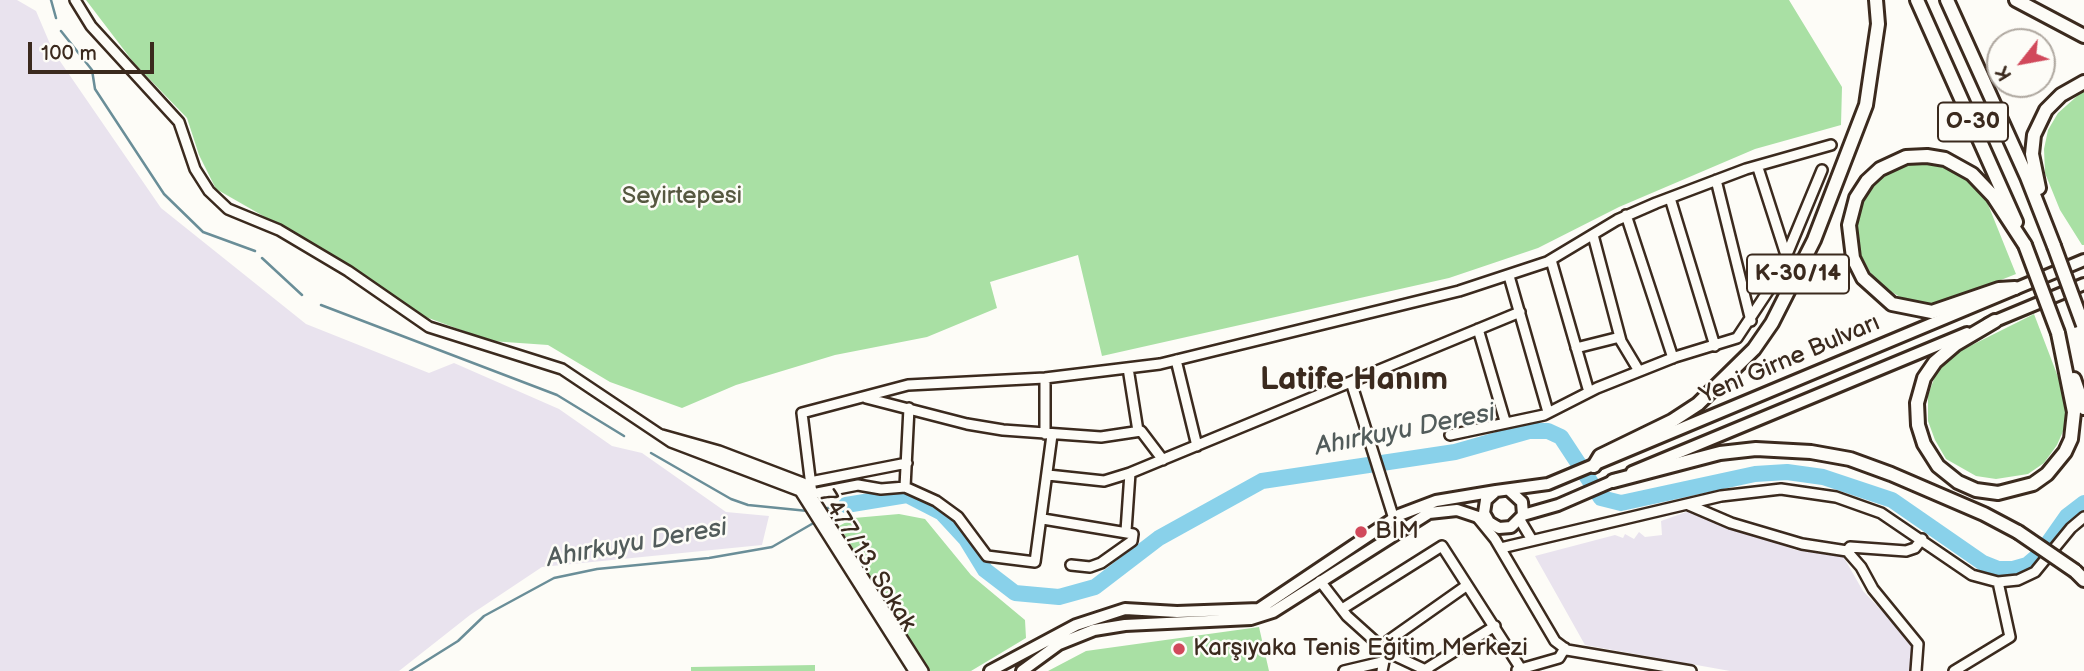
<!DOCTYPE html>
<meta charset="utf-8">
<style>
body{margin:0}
#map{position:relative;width:2084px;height:671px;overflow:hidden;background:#fdfcf7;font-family:"Balsamiq Sans",sans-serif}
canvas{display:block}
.north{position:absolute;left:1986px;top:28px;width:70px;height:70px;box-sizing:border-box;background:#fdfcf7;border:2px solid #afa8a0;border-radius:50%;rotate:239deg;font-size:19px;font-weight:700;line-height:28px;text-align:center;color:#3b2a1e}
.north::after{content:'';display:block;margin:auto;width:24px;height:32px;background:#d1495b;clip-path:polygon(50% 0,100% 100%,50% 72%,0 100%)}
.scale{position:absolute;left:28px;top:42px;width:126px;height:32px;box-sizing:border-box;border:4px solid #3b2a1e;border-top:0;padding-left:9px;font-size:21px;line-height:24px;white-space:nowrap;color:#3b2a1e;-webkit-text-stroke:5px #fdfcf7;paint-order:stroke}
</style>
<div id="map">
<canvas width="2084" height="671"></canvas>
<div class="north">K</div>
<div class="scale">100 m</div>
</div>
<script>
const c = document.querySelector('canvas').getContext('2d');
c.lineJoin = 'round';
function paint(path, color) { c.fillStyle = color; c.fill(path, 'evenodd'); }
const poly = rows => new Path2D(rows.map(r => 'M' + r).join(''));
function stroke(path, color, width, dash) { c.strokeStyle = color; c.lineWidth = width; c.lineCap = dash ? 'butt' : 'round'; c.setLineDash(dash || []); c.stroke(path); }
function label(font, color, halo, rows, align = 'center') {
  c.font = font + ' "Balsamiq Sans",sans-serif'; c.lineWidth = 5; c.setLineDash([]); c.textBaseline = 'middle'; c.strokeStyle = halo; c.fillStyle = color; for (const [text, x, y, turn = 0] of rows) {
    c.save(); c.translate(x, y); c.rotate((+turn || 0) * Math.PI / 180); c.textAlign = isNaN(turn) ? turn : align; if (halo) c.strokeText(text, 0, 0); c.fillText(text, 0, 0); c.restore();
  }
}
paint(poly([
 [0,0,17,0,36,11,53,51,161,208,306,324,429,373,454,363,559,409,612,446,642,453,726,512,769,516,762,545,542,567,470,615,399,671,0,671],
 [1689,511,1795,550,1843,556,1863,591,1917,648,1913,671,1730,671,1585,645,1535,556,1615,535,1623,538,1625,534,1634,539,1639,532,1645,537,1662,535,1661,521]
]), '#e9e3ee');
paint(poly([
 [86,0,1789,0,1842,87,1841,125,1755,149,1619,207,1538,248,1449,278,1102,356,1078,255,990,282,997,308,927,337,835,355,736,385,682,408,610,382,548,345,491,341,423,316,328,253,216,189,199,155,187,118,134,63],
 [2084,90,2084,245,2082,245,2060,210,2045,173,2044,149,2048,130,2058,113],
 [1931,160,1965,172,1983,192,2016,274,1948,301,1930,304,1905,300,1885,288,1870,272,1860,253,1857,227,1863,201,1876,182,1903,164],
 [2034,314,2063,390,2067,409,2064,429,2057,445,2044,463,2028,474,1996,479,1976,476,1946,459,1935,440,1928,421,1928,395,1937,371,1948,357],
 [899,514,925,519,971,575,1025,620,1026,638,971,671,930,671,839,526,854,518],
 [1259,627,1269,671,1048,671,1086,651],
 [815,665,815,671,691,671,691,667]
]), '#a9e0a4');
stroke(poly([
 [51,0,56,18],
 [61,31,92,70,95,89,164,194,203,232,255,251],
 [262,258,302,295],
 [321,305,557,395,624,436],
 [651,453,731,499,748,505,808,511],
 [821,509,842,506],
 [826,516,846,505],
 [410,671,458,641,484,616,554,578,597,569,709,558,772,547,817,521]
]), '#6a8e98', 2.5);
stroke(poly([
 [846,505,907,495,942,513,966,539,985,570,1015,593,1059,597,1095,587,1159,538,1262,481,1455,452,1529,431,1548,431,1561,437,1601,498,1621,503,1755,474,1787,472,1823,477,1892,500,1983,563,1998,569,2013,569,2027,565,2041,553,2067,516,2084,503]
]), '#89d1ea', 16);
const minor = poly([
 [75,0,91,26,179,122,195,169,209,191,228,209,279,230,348,271,429,327,562,369,671,442,800,491,914,671],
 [1758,168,1786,255],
 [1716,180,1751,321],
 [1670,198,1715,346],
 [1626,215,1673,358],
 [1593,235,1621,341,1639,371],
 [1551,260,1589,392],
 [1509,276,1548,412],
 [1478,329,1505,421],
 [1576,348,1620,337],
 [1176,360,1197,446],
 [1128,368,1138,431],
 [1351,382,1394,519],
 [866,398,967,424,1003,430,1101,437,1141,431,1163,460],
 [909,408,905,487,881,489,858,485,812,494,802,413,908,385,1045,378,1160,364,1459,291,1547,262,1617,220,1656,203,1746,169,1831,145],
 [1045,434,1045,378],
 [662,435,719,451,803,483,923,671],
 [1450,435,1544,415,1597,388,1675,357,1737,338,1778,276,1822,170],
 [1048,475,1104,481,1130,473,1520,312],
 [810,482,907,463],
 [905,487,936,501,958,517,987,556,1035,562,1052,435],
 [1689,505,1731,523,1802,544,1847,551,1861,567,1873,589,1918,644,1916,671],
 [1477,517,1495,539,1555,641,1567,650,1691,671],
 [1043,519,1133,534,1132,541,1101,563,1090,567,1071,565],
 [1520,520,1532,540],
 [1126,531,1130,473],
 [1501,548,1721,496,1781,489,1836,497,1881,513,1972,575,1998,582,2018,580,2035,572,2071,528,2084,517],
 [1847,551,1850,547,1906,551,1915,548,1922,539],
 [1320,581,1347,616,1387,652,1428,671],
 [1342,609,1442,546,1521,669],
 [1426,669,1495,626],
 [1517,670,1559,658,1565,648],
 [1344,671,1382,662],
 [1382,671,1388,641,1466,586],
 [1954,671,2010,637,1998,582]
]);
const major = poly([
 [1988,324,2084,284],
 [1632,472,1967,333],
 [1509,490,1522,502,1523,515,1511,527,1499,528,1489,522,1484,513,1486,500,1496,491,1548,484,2084,260],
 [1523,515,1558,505,1618,479],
 [990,671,1076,625,1125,609,1177,612,1259,609,1399,515,1436,501,1496,491],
 [1022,671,1059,644,1094,630,1125,625,1251,619,1273,612,1429,513,1457,510,1487,520]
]);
const highway = poly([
 [1917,0,2016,222],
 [1947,0,2027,177,2054,246],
 [2016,0,2084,36],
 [2039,188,2032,154,2034,135,2046,110,2061,95,2084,82],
 [2015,288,1999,289,1932,312,1892,304,1863,278,1853,258,1849,225,1856,198,1867,181,1880,169,1906,157,1927,156,1945,159,1972,174,1993,196,2025,245],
 [1995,321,1956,344,1935,362,1924,378,1917,403,1918,425,1924,444,1938,466,1958,482,1976,490,1998,493,2033,484,2047,474,2065,452,2071,439,2074,412,2058,333],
 [2074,379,2084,408],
 [1594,466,1600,456,1672,421,1698,404,1754,349,1772,323,1814,240,1866,105,1878,24,1876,0],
 [1613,481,1720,453,1756,449,1811,452,1850,459,1891,474,1984,514,2018,532],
 [2075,571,2084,580]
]);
stroke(minor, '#3b2a1e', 14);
stroke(major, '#3b2a1e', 16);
stroke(highway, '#3b2a1e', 18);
stroke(minor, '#fdfcf7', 9);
stroke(major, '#fdfcf7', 10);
stroke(highway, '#fdfcf7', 12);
const highwayBridge = poly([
 [2025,245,2058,333],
 [2054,246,2083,325],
 [2018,532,2075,571]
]);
stroke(highwayBridge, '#3b2a1e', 18, []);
stroke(highwayBridge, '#fdfcf7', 12);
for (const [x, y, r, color] of [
 [1361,532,7,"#d1495b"],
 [1179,649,7,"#d1495b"]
]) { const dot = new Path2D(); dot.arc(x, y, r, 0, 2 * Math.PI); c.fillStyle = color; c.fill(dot); stroke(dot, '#fdfcf7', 2.5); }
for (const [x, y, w] of [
 [1973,122,70],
 [1798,274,102]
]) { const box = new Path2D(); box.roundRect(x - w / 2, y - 19.5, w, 39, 5); c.fillStyle = '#fdfcf7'; c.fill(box); stroke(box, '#3b2a1e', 2); }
label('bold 23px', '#3b2a1e', null, [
 ["O-30",1973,122],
 ["K-30/14",1798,274]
]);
label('24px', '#565840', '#fdfcf7', [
 ["Seyirtepesi",682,197]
]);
label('24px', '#3b2a1e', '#fdfcf7', [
 ["Yeni Girne Bulvarı",1790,360,-23],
 ["7477/13. Sokak",867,561,58]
]);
label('24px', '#3b2a1e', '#fdfcf7', [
 ["BİM",1375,532],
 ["Karşıyaka Tenis Eğitim Merkezi",1193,649]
], 'left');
label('italic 26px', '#525c5b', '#fdfcf7', [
 ["Ahırkuyu Deresi",1405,431,-11],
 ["Ahırkuyu Deresi",637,544,-10]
]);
label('bold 32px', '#3b2a1e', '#fdfcf7', [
 ["Latife Hanım",1354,381]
]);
</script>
